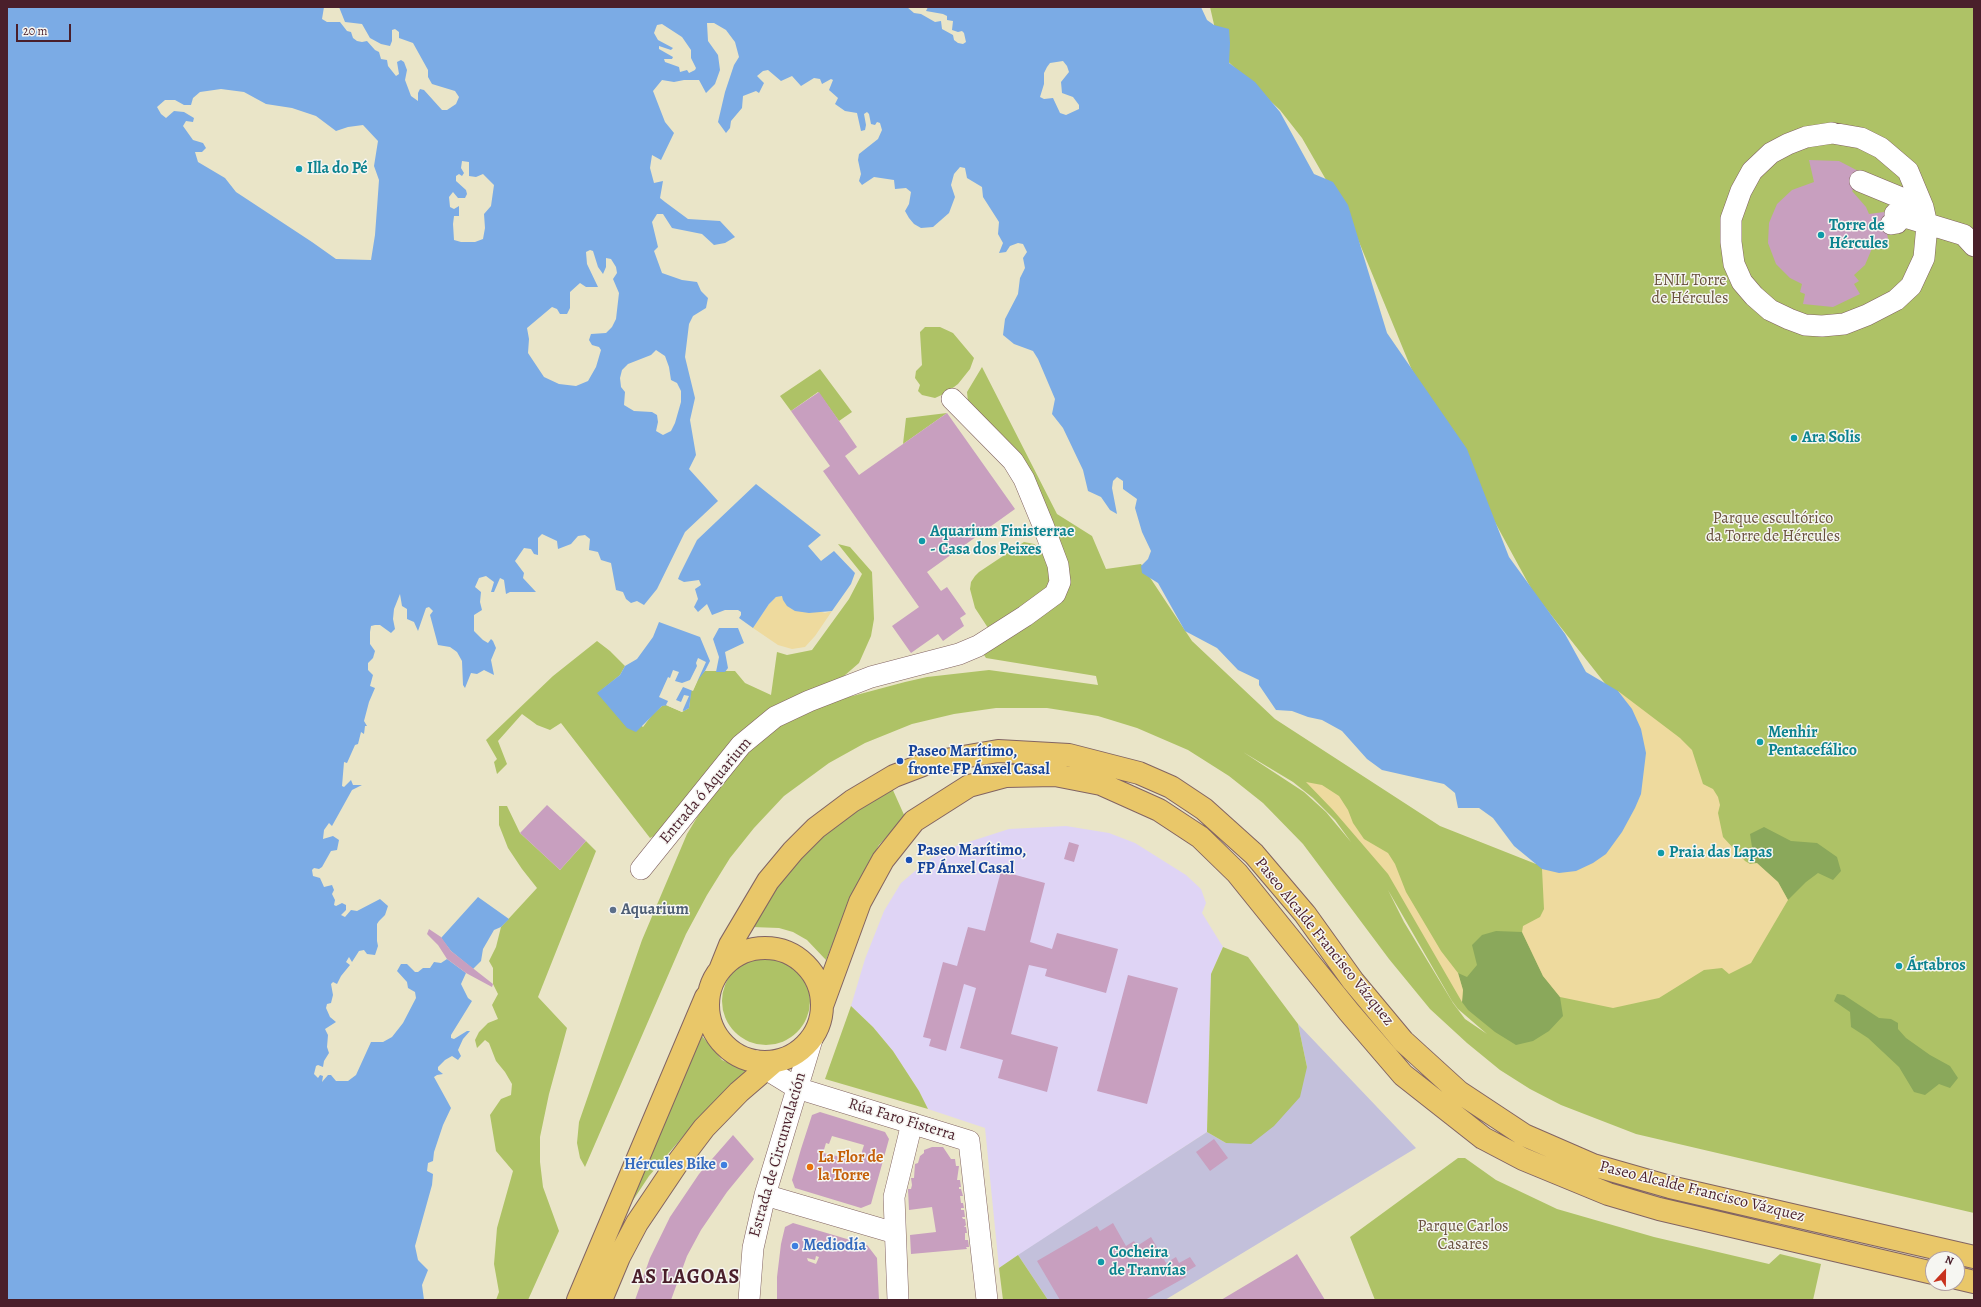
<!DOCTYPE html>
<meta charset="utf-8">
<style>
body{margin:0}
#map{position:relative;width:1981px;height:1307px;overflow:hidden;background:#eae5c8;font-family:Alegreya,serif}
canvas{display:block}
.frame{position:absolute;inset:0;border:8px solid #4a1f2b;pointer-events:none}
.north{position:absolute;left:1925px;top:1251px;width:40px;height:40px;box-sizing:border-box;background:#f6f6f2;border:1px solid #b1a0a2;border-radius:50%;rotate:22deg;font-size:11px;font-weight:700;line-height:16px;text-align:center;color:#4a1f2b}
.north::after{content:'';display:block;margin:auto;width:14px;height:18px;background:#c8321e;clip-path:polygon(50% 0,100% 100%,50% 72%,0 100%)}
.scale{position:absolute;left:16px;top:24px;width:55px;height:18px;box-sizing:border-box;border:2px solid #4a1f2b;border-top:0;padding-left:5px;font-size:12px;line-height:14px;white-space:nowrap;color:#4a1f2b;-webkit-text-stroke:3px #f6f6f2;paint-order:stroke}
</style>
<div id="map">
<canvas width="1981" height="1307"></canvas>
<div class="frame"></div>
<div class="north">N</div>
<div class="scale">20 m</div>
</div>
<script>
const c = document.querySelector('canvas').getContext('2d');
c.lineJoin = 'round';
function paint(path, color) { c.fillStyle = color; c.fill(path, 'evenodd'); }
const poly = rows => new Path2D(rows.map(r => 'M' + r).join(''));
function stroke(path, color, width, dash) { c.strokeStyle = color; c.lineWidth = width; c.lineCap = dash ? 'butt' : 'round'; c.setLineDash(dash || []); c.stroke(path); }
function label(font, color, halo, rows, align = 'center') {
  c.font = font + ' Alegreya,serif'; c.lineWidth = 3; c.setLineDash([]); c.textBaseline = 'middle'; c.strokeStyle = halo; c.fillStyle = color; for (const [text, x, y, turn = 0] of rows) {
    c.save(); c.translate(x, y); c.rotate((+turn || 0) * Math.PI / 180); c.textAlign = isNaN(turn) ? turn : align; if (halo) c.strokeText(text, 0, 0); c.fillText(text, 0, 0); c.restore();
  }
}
paint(poly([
 [1066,826,1109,833,1135,843,1186,875,1201,889,1206,903,1202,913,1223,947,1211,974,1207,1132,999,1268,985,1128,928,1109,919,1091,893,1051,873,1027,851,1006,865,959,884,911,901,883,928,860,956,846,1009,829]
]), '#dfd4f5');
paint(poly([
 [1298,1024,1416,1148,1165,1300,1048,1300,1018,1255,1207,1132,1226,1143,1307,1067]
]), '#c3c0db');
paint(poly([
 [1210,7,1974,7,1974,1213,1636,1134,1561,1105,1530,1089,1500,1070,1467,1043,1430,1009,1389,959,1303,844,1263,803,1229,776,1188,750,1137,728,1098,716,1047,708,996,708,954,714,912,724,865,743,829,763,784,796,754,828,730,858,707,895,686,934,585,1167,580,1158,577,1143,579,1122,642,940,687,834,710,796,734,765,780,722,819,705,905,682,927,677,989,670,1098,685,1096,676,986,658,982,652,1067,575,968,402,967,392,982,367,1057,514,1092,536,1106,569,1141,564,1192,641,1275,719,1440,826,1536,864,1622,705,1533,592,1411,368,1352,225,1302,138,1280,110,1221,55],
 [1243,752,1293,782,1313,798,1335,820,1351,842,1326,812,1304,792],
 [1388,890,1452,1001,1458,1009,1487,1034,1465,1019,1453,1003,1404,922],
 [925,327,940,327,953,333,974,358,970,369,958,384,946,393,935,398,922,395,918,391,920,385,915,378,916,371,922,365,920,332],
 [820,369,852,412,839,421,818,392,791,411,780,396],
 [947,413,903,444,906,418],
 [1024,542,1034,544,1042,550,1048,565,1051,577,1050,586,990,631,975,608,970,589,971,582,975,576,979,572],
 [838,544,850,547,872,572,874,619,871,636,859,663,844,676,810,693,664,831,650,838,561,723,550,730,537,725,522,714,498,741,507,764,497,774,494,762,497,759,486,740,553,676,597,641,610,651,625,666,620,675,598,693,643,727,652,715,662,706,666,705,682,712,689,708,691,690,693,690,699,677,705,671,735,671,745,683,771,695,777,652,787,655,812,650,849,599,862,574],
 [892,788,905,817,879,845,857,884,826,960,807,940,793,932,779,928,752,927,764,900,793,863,849,813],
 [499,806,507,806,520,833,560,870,586,841,596,851,538,997,567,1028,549,1094,540,1137,540,1162,543,1187,559,1231,528,1300,496,1300,499,1292,494,1264,497,1228,513,1171,496,1151,490,1115,501,1099,511,1095,512,1084,505,1072,496,1061,489,1043,485,1040,477,1048,475,1040,479,1032,488,1023,498,1019,492,1005,498,994,493,984,493,968,489,961,496,947,501,927,537,888,522,869,508,848,499,825],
 [1223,947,1248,957,1298,1024,1307,1067,1300,1097,1274,1126,1251,1144,1226,1143,1207,1132,1211,974],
 '722 1001a44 44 0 1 1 88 0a44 44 0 1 1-88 0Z',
 [851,1006,873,1027,893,1051,919,1091,928,1109,825,1079],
 [702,1036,722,1060,749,1072,686,1133,649,1176,626,1211],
 [1458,1158,1465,1158,1496,1180,1557,1209,1654,1237,1769,1264,1780,1254,1821,1264,1813,1300,1375,1300,1350,1237],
 [1018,1255,1048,1300,1003,1300,999,1268]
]), '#aec266');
paint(poly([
 [1764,827,1791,841,1817,843,1837,857,1841,871,1833,880,1818,873,1806,882,1788,900,1778,882,1751,859,1752,847,1750,834],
 [1496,931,1522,932,1543,976,1560,997,1563,1016,1549,1031,1533,1041,1516,1045,1495,1032,1468,1010,1462,1002,1463,990,1458,973,1467,977,1477,965,1472,945,1482,935],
 [1837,994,1844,995,1879,1018,1891,1019,1898,1023,1898,1029,1906,1038,1930,1055,1950,1066,1958,1078,1950,1088,1939,1084,1925,1095,1914,1092,1899,1067,1868,1038,1851,1027,1850,1012,1834,1001]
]), '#8aa85b');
paint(poly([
 [783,596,783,600,825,613,832,611,815,636,805,647,792,649,778,645,753,628,769,604,776,597],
 [1618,691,1680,738,1692,750,1703,784,1713,789,1718,797,1720,805,1718,813,1723,837,1745,861,1750,864,1757,863,1778,882,1788,900,1751,963,1729,974,1722,968,1704,970,1659,998,1613,1008,1560,997,1543,976,1522,932,1523,926,1540,917,1544,909,1542,869,1573,861,1632,737],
 [1306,782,1322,785,1339,796,1348,810,1353,823,1364,839,1388,853,1395,864,1406,892,1441,951,1458,973,1463,990,1462,1002,1388,874,1333,810]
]), '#eeda9e');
paint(poly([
 [7,7,324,7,322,19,327,22,340,22,347,31,351,32,353,38,357,41,362,42,367,41,375,50,379,52,381,59,387,60,388,66,396,76,399,74,397,62,401,60,404,62,407,70,405,80,411,96,418,101,418,93,420,89,424,90,442,110,447,110,456,104,459,97,455,91,432,84,428,77,428,70,413,43,399,38,399,32,395,29,392,30,392,41,390,46,381,44,370,38,362,24,345,22,339,7,907,7,914,13,921,14,935,22,941,21,942,29,953,35,954,40,958,43,963,44,966,42,964,33,962,31,958,32,952,30,953,21,947,20,947,16,943,14,926,11,928,7,1201,7,1207,20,1214,25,1229,29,1230,43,1229,63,1255,82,1280,112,1314,174,1333,182,1348,205,1387,333,1467,449,1509,557,1565,634,1586,672,1618,691,1632,709,1641,729,1646,753,1641,794,1635,808,1622,832,1606,854,1593,863,1576,871,1559,873,1542,869,1514,846,1493,818,1479,808,1458,808,1455,793,1444,784,1382,770,1367,759,1342,731,1322,720,1308,717,1292,711,1276,710,1259,685,1259,680,1238,670,1217,648,1185,631,1158,583,1142,573,1141,566,1148,559,1151,551,1142,532,1135,508,1137,499,1123,489,1123,481,1117,477,1113,481,1112,488,1117,514,1110,510,1101,497,1088,491,1083,470,1063,428,1052,414,1055,399,1038,359,1033,351,1014,344,1003,335,1005,319,1018,294,1020,278,1025,268,1023,258,1027,252,1023,244,1018,243,1010,246,1006,252,999,253,1003,243,998,234,999,222,983,197,982,187,967,178,965,168,960,167,954,174,951,185,955,197,949,213,933,227,921,228,914,224,909,218,905,211,909,204,911,192,906,188,895,189,894,180,874,177,862,185,859,181,861,174,858,160,859,154,878,139,882,130,880,123,877,122,875,125,871,124,869,114,867,112,864,114,866,125,865,130,861,131,857,113,845,111,835,104,838,98,829,90,833,80,831,79,822,84,820,79,814,78,801,86,792,76,781,81,768,70,763,71,757,76,764,83,759,93,756,91,743,96,742,108,731,121,730,128,726,133,718,122,725,92,734,65,739,57,735,42,726,30,714,23,707,23,708,41,718,55,720,70,715,84,706,93,699,80,684,80,674,82,662,80,653,91,665,122,674,133,661,160,652,155,650,168,654,183,663,181,660,198,665,202,688,219,720,221,735,237,725,243,714,245,702,234,672,228,663,214,657,214,652,222,658,247,654,251,662,273,682,280,697,282,701,291,708,298,706,308,693,316,689,324,685,357,695,398,690,420,696,455,689,469,718,501,685,532,657,589,644,605,637,601,631,603,626,599,623,592,616,590,611,563,601,560,598,552,589,550,590,539,585,535,578,536,571,544,558,549,557,541,542,534,538,538,538,555,534,554,531,549,524,548,515,561,524,573,523,578,536,592,510,592,506,594,504,580,500,578,494,592,491,592,494,582,486,576,479,578,475,587,481,592,480,602,482,610,474,615,474,631,483,640,488,643,491,639,493,641,496,648,491,660,494,675,484,670,477,674,471,673,465,688,463,685,462,661,457,652,450,647,438,645,430,615,433,611,429,607,426,608,418,631,414,622,407,619,407,609,402,606,400,594,394,609,393,619,395,629,391,633,380,625,375,625,371,626,370,632,370,644,375,651,373,658,368,663,368,670,373,675,370,686,375,688,369,702,364,721,367,726,365,726,364,734,361,732,358,744,355,745,347,763,344,762,342,786,344,787,351,780,353,785,362,785,352,790,332,826,329,823,324,830,323,839,333,836,339,840,337,850,331,851,322,867,319,869,314,868,312,870,313,876,320,878,324,887,332,885,334,890,332,894,335,900,334,905,336,906,342,903,346,905,346,910,341,915,345,917,351,910,357,911,380,899,388,906,385,915,379,921,377,924,377,941,378,946,375,955,367,954,364,950,359,951,352,962,349,957,346,962,350,965,341,976,337,984,333,982,331,984,333,995,331,1003,327,1004,326,1008,330,1017,336,1022,325,1029,328,1035,327,1047,329,1053,324,1061,323,1067,318,1065,316,1066,314,1074,318,1078,320,1075,323,1076,322,1082,328,1075,331,1075,336,1081,348,1081,356,1075,371,1042,383,1042,392,1037,403,1023,416,998,415,992,408,988,407,982,397,971,401,964,407,964,415,972,418,972,423,968,430,968,434,962,441,963,447,959,466,973,461,984,468,998,472,1001,451,1035,451,1038,454,1039,467,1031,470,1031,463,1039,458,1050,461,1056,458,1060,452,1056,445,1060,438,1067,438,1070,443,1074,437,1075,434,1077,451,1108,443,1125,434,1152,433,1161,428,1163,427,1171,433,1174,432,1185,415,1246,418,1260,428,1270,422,1285,424,1300,7,1300],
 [662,24,682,37,691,50,691,58,696,68,695,70,689,73,687,70,680,72,679,67,665,62,664,59,672,59,673,57,659,49,659,46,671,50,673,48,658,40,654,33,657,25],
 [1063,61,1067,66,1069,72,1061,82,1062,93,1073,97,1079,105,1079,109,1066,115,1060,113,1053,98,1044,99,1040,97,1044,84,1044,73,1047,67,1050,63],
 [221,89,244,92,266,104,292,108,316,116,336,131,348,127,363,125,378,141,374,166,379,180,377,208,375,235,371,260,336,259,312,242,236,192,225,178,198,162,195,152,202,152,206,148,203,143,193,140,183,126,186,121,193,122,194,118,184,112,174,111,166,118,161,114,157,107,165,100,175,100,184,105,191,105,193,98,200,92],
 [462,161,469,162,469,176,476,177,483,174,494,185,491,206,484,214,485,228,483,239,475,242,461,242,454,240,453,224,454,216,459,216,459,206,454,209,450,207,449,197,453,192,458,198,465,198,467,194,466,190,456,181,456,176,459,174,462,176,464,173,461,168],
 [590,250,593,251,598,267,603,274,606,267,606,258,611,259,616,267,617,273,613,279,619,293,616,319,612,327,606,333,591,334,589,340,592,345,599,347,601,350,596,367,588,381,576,386,559,384,544,377,528,353,529,339,527,328,552,307,557,309,560,314,567,314,570,308,570,292,580,283,586,287,598,287,587,264,586,252],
 [656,350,665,356,669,367,671,380,677,383,681,391,681,402,675,423,671,431,663,435,656,431,658,422,657,415,652,412,634,411,624,405,625,392,621,387,620,378,622,370,628,364,651,355],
 [756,484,821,535,808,546,821,561,834,551,855,573,851,584,832,611,809,613,795,611,787,606,783,600,782,596,776,597,769,604,753,628,739,618,741,615,741,612,738,610,725,610,712,615,707,604,698,612,694,607,698,599,695,589,701,585,699,580,684,582,678,579,680,574,697,540],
 [659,622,700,637,710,661,705,671,692,688,689,708,684,711,670,705,662,706,636,732,627,728,597,693,620,675,625,666,637,659,653,637],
 [719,628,738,628,744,643,725,652,728,668,725,672,716,672,719,657,713,639],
 [478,897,509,919,501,927,494,930,483,949,481,961,473,969,451,951,441,938]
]), '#7babe5');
paint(poly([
 [698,658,706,662,693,691,683,687,676,700,681,702,684,695,689,696,682,712,666,705,668,701,659,697,668,677,670,678,673,670,679,672,675,681,682,683,690,680,697,666,696,663]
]), '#eae5c8');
paint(poly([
 [1809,160,1839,161,1866,175,1852,191,1866,207,1869,214,1884,212,1888,239,1873,241,1873,246,1865,265,1854,275,1859,281,1854,284,1860,294,1833,307,1803,304,1805,294,1800,292,1802,284,1790,278,1776,264,1768,243,1769,223,1777,204,1792,190,1814,182],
 [819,392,857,447,845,456,859,475,947,413,1015,509,927,572,941,591,947,587,966,614,960,618,964,626,943,641,938,634,911,653,892,626,919,607,823,471,830,466,791,411],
 [547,805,586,841,560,870,520,833],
 [1069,842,1079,845,1074,862,1064,859],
 [1001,871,1045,883,1030,942,1052,949,1057,933,1118,949,1106,993,1045,976,1047,969,1029,965,1011,1034,1058,1047,1047,1092,998,1078,1003,1060,960,1048,976,988,964,984,946,1051,929,1046,931,1039,923,1037,943,962,957,966,968,927,985,931],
 [429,929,441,937,451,951,493,984,492,987,466,973,447,959,438,945,427,934],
 [1128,975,1178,988,1147,1104,1097,1091],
 [820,1112,885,1132,889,1139,871,1204,861,1208,795,1188,792,1180,801,1149,812,1115],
 [832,1136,864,1145,859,1161,823,1153,826,1143,829,1144],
 [733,1135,754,1159,727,1192,701,1230,687,1256,671,1300,635,1300,650,1258,670,1217,699,1174],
 [1214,1139,1228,1158,1210,1171,1196,1152],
 [932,1147,943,1147,951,1159,955,1159,956,1166,959,1166,957,1180,960,1180,961,1187,959,1187,959,1189,961,1189,963,1196,960,1196,961,1203,963,1203,964,1208,961,1208,961,1210,964,1210,965,1217,962,1217,963,1219,965,1219,966,1225,964,1227,966,1227,967,1233,965,1233,965,1240,968,1240,969,1247,966,1247,967,1249,911,1254,910,1235,936,1232,932,1207,909,1210,908,1189,911,1189,912,1185,911,1178,914,1178,915,1164,918,1163,920,1156,924,1153,924,1150],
 [793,1223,867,1245,877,1258,879,1300,777,1300,777,1277,781,1244,785,1227],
 [816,1256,819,1257,816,1264,808,1261,807,1258,815,1260],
 [1113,1223,1126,1246,1134,1241,1137,1246,1151,1237,1166,1263,1176,1257,1179,1263,1190,1257,1196,1266,1184,1273,1186,1277,1145,1300,1060,1300,1037,1261,1097,1226,1100,1231],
 [1297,1254,1325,1300,1221,1300,1293,1257]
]), '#c89fbf');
const minor = poly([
 [1832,133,1861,138,1881,148,1908,171,1923,207,1927,225,1924,258,1911,286,1896,300,1867,315,1844,324,1822,326,1805,325,1789,319,1770,310,1754,296,1742,282,1734,264,1731,242,1731,219,1741,191,1752,171,1771,153,1788,144,1806,137,1832,133],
 [1860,181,1923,207],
 [1891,224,1897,223,1895,214,1964,235,1974,246],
 [641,869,741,745,775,717,809,701,871,677,959,654,978,646,1025,616,1055,594,1060,582,1058,565,1043,525,1024,479,1013,461,952,399],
 [757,1061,766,1069,797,1088,969,1141,987,1300],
 [765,1195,895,1233],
 [749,1300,753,1248,765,1195,813,1036],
 [898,1300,894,1197,912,1123]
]);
const major = poly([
 '708 1005a57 57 0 1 1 114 0a57 57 0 1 1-114 0Z',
 [720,970,730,945,768,881,793,851,816,828,852,801,894,776,928,763,998,751,1069,755,1139,773,1171,787,1204,809,1254,854,1305,914,1353,981,1403,1041,1459,1092,1524,1135,1593,1165,1670,1187,1974,1257],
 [822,1006,860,902,883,860,914,821,969,786,1006,776,1055,775,1101,784,1159,810,1200,837,1237,873,1349,1012,1403,1075,1483,1138,1523,1159,1608,1194,1659,1209,1933,1273],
 [1957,1278,1974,1282],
 [578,1300,706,997],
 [601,1300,619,1257,637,1223,676,1165,704,1128,739,1092,775,1061]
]);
stroke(minor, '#826462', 22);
stroke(major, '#826462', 24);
stroke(minor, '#fff', 21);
stroke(major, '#e9c769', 22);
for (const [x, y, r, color] of [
 [299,169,4,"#0f9aa8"],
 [1821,235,4,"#0f9aa8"],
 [1794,438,4,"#0f9aa8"],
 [922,541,4,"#0f9aa8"],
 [1760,742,4,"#0f9aa8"],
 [900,761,4,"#1a4fb4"],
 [1661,853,4,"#0f9aa8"],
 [909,860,4,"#1a4fb4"],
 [613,910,4,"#5c6f8a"],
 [1899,966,4,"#0f9aa8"],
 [724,1165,4,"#3f7fe0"],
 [810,1167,4,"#e8710a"],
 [795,1246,4,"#3f7fe0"],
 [1101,1262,4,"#0f9aa8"]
]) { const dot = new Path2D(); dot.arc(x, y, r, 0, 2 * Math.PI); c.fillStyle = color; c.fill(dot); stroke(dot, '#f6f6f2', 1.5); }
label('bold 16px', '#0d838f', '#f6f6f2', [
 ["Illa do Pé",307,169],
 ["Torre de",1829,226],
 ["Hércules",1829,244],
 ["Ara Solis",1802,438],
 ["Aquarium Finisterrae",930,532],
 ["- Casa dos Peixes",930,550],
 ["Menhir",1768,733],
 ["Pentacefálico",1768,751],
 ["Praia das Lapas",1669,853],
 ["Ártabros",1907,966],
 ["Cocheira",1109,1253],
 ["de Tranvías",1109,1271]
], 'left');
label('16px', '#68503d', '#f6f6f2', [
 ["ENIL Torre",1690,281],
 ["de Hércules",1690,299],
 ["Parque escultórico",1773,519],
 ["da Torre de Hércules",1773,537],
 ["Parque Carlos",1463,1227],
 ["Casares",1463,1245]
]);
label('bold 16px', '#164399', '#f6f6f2', [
 ["Paseo Marítimo,",908,752],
 ["fronte FP Ánxel Casal",908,770],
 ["Paseo Marítimo,",917,851],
 ["FP Ánxel Casal",917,869]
], 'left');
label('16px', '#4a1f2b', '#f6f6f2', [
 ["Entrada ó Aquarium",706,791,-50],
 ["Paseo Alcalde Francisco Vázquez",1324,942,51],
 ["Rúa Faro Fisterra",902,1120,17],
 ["Estrada de Circunvalación",778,1155,-74],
 ["Paseo Alcalde Francisco Vázquez",1702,1192,14]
]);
label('bold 16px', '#4e5e75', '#f6f6f2', [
 ["Aquarium",621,910]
], 'left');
label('bold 16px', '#c56008', '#f6f6f2', [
 ["La Flor de",818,1158],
 ["la Torre",818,1176]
], 'left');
label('bold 16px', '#366cbe', '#f6f6f2', [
 ["Hércules Bike",716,1165],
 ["Mediodía",803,1246,"left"]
], 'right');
c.letterSpacing = '1px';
label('bold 20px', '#4a1f2b', '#f6f6f2', [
 ["AS LAGOAS",686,1278]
]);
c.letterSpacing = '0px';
</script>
